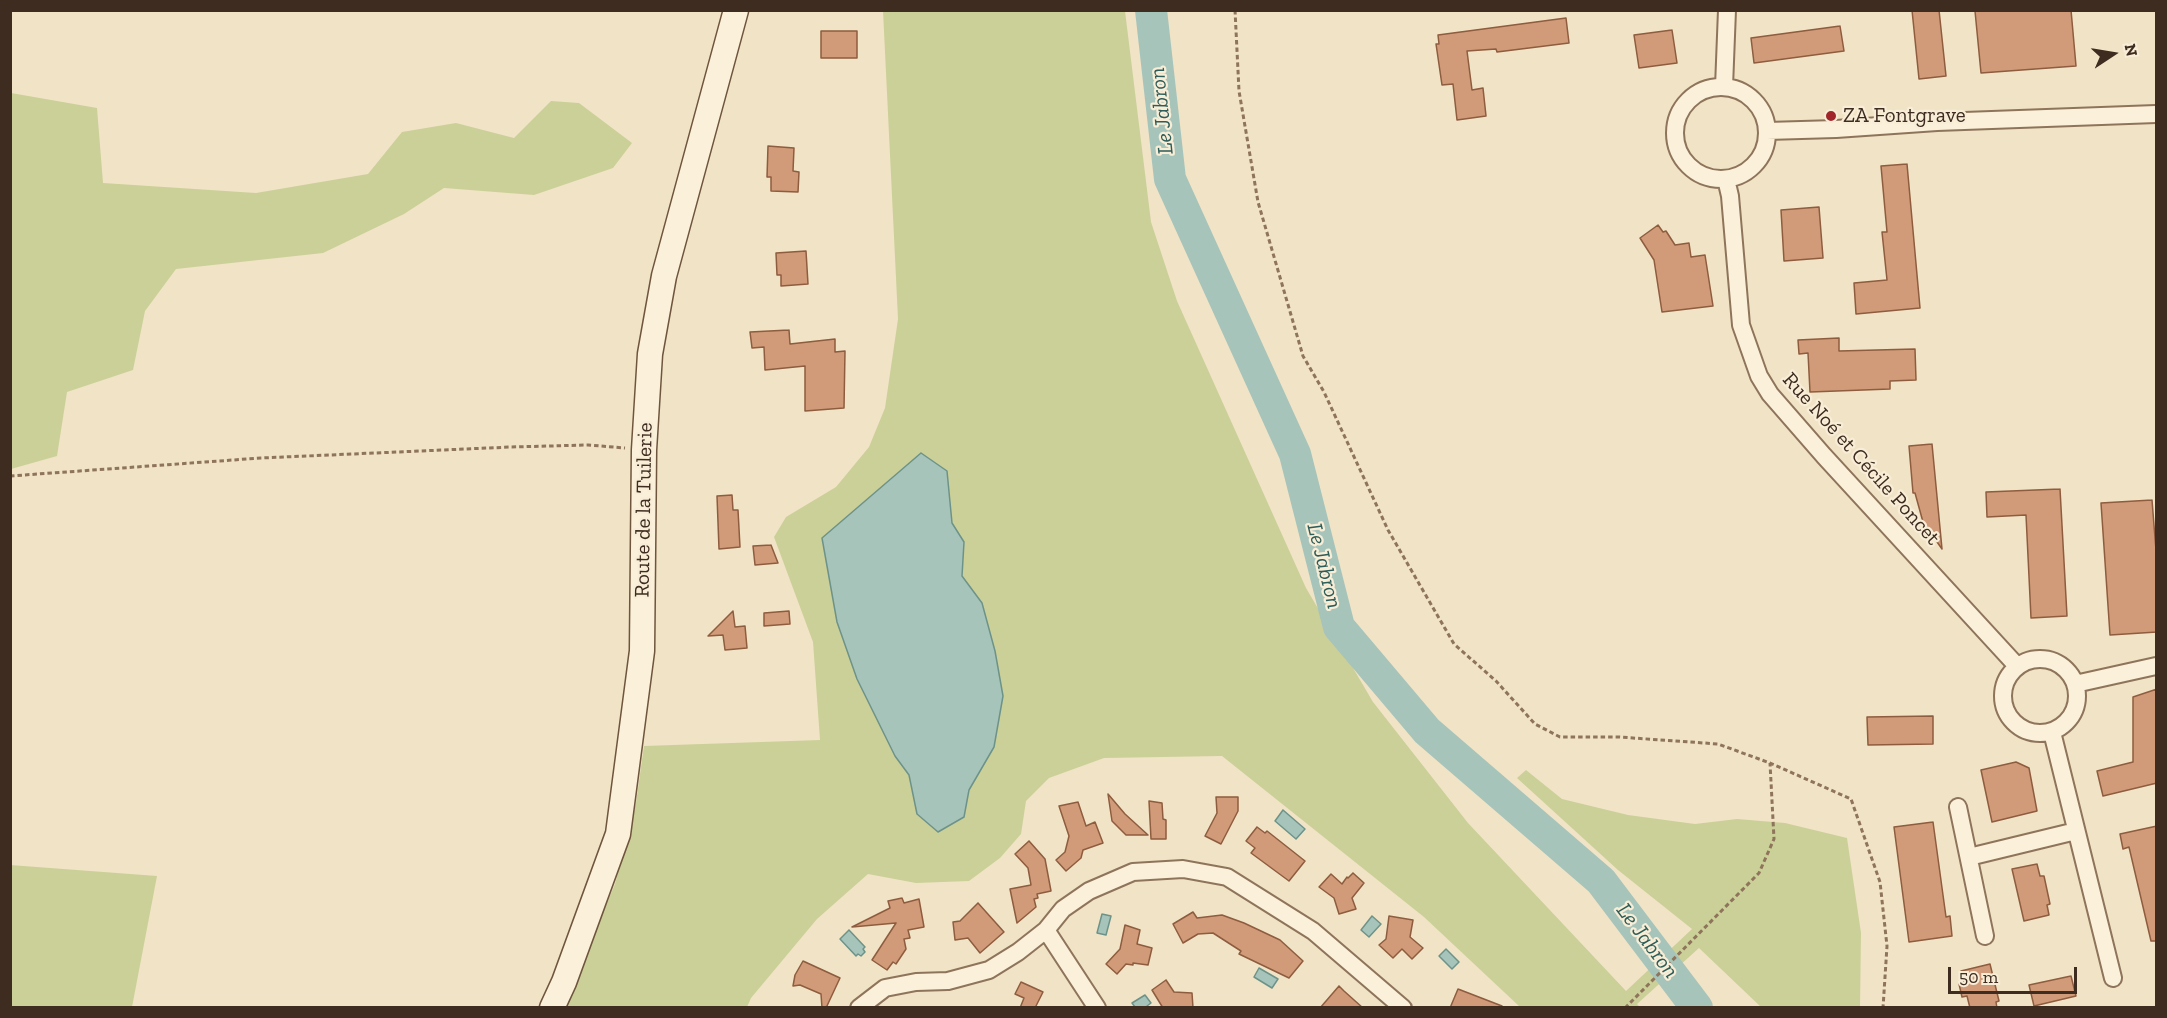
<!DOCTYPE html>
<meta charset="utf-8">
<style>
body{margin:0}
#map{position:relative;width:2167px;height:1018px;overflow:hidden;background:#f1e3c6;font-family:"Zilla Slab",serif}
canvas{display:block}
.frame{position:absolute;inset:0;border:12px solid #3d2c1f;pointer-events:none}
.north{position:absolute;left:2083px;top:24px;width:60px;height:60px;-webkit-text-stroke:4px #f8edd6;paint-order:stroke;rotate:78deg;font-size:16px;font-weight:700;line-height:24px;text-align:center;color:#3d2c1f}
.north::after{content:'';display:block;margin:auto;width:21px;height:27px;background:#3d2c1f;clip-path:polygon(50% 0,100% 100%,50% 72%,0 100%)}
.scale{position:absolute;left:1948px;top:967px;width:129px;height:27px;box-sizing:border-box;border:3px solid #3d2c1f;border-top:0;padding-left:8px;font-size:18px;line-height:21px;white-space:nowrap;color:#3d2c1f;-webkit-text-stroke:4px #f8edd6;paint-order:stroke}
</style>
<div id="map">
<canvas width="2167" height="1018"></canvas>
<div class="frame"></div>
<div class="north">N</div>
<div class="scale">50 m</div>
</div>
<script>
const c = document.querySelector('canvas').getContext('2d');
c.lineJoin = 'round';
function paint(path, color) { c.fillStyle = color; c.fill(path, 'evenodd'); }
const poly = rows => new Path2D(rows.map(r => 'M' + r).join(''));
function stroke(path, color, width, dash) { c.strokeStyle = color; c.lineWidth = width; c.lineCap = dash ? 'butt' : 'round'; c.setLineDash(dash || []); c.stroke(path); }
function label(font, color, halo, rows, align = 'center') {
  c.font = font + ' "Zilla Slab",serif'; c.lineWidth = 4.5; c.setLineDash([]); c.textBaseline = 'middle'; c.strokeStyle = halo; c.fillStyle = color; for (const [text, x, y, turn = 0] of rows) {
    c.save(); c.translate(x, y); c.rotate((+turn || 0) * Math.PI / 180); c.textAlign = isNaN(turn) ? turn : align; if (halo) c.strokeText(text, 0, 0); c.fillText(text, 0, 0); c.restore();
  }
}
paint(poly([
 [883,11,1125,11,1151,222,1177,301,1306,588,1373,702,1468,823,1626,991,1692,929,1618,870,1517,778,1526,770,1562,799,1628,815,1695,824,1737,819,1785,823,1847,838,1861,933,1860,1007,1761,1007,1699,948,1637,1004,1640,1007,1520,1007,1424,917,1222,756,1104,758,1049,778,1026,801,1021,834,1000,858,969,881,916,883,868,874,817,919,751,998,747,1007,562,1008,615,884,636,803,644,746,820,740,813,642,774,537,786,517,836,487,869,447,885,408,898,319],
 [11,93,97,108,103,183,256,193,368,174,402,132,456,123,514,138,551,101,579,103,632,143,613,168,534,195,444,188,404,214,323,253,176,269,145,311,133,370,67,392,57,456,11,469],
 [10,865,157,876,132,1007,11,1007]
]), '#cbd098');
const water = poly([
 [921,453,947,471,952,523,964,542,962,576,982,603,995,651,1003,696,994,747,969,790,964,817,938,832,917,814,909,775,895,756,857,679,837,622,822,538,921,453],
 [1283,810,1305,829,1296,839,1275,821,1283,810],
 [1102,914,1111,916,1106,935,1097,933,1102,914],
 [1372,916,1381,924,1369,937,1361,930,1372,916],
 [849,930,865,947,863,949,865,952,861,956,858,954,856,956,840,939,849,930],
 [1446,949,1459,962,1452,969,1439,956,1446,949],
 [1259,968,1278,979,1272,988,1254,977,1259,968],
 [1145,995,1151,1003,1147,1006,1148,1007,1135,1007,1132,1003,1145,995]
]);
paint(water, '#a7c4bb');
stroke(water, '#6d9389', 1.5);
stroke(poly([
 [1151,10,1170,179,1295,454,1339,627,1427,731,1601,881,1697,1008]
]), '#a7c4bb', 32);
const building = poly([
 [1912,10,1939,10,1946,76,1919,79,1912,10],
 [1986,10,2071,10,2076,66,1981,73,1975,11,1986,10],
 [1566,18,1569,43,1497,52,1496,49,1467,51,1472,90,1483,88,1486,116,1457,120,1453,84,1442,85,1436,44,1439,44,1438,35,1566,18],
 [1840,26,1844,51,1754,63,1751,38,1840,26],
 [1672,30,1677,63,1639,68,1634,35,1672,30],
 [821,31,857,31,857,58,821,58,821,31],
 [768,146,794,148,793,171,799,172,798,192,771,191,771,177,767,177,768,146],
 [1907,164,1920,308,1856,314,1854,283,1887,280,1882,232,1887,232,1881,166,1907,164],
 [1819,207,1823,258,1784,261,1781,210,1819,207],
 [1658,225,1663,232,1666,231,1675,245,1689,243,1691,257,1705,255,1713,306,1662,312,1654,260,1640,238,1658,225],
 [806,251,808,284,781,286,781,275,777,275,776,253,806,251],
 [789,330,790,344,835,339,835,352,845,351,844,408,805,411,805,366,765,370,764,347,752,348,750,332,789,330],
 [1839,338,1839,351,1915,349,1916,380,1890,381,1890,389,1810,392,1808,353,1799,354,1798,340,1839,338],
 [1932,444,1942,549,1923,522,1915,493,1913,493,1909,446,1932,444],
 [2060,489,2067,616,2031,618,2026,515,1987,517,1986,492,2060,489],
 [732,495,733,510,738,510,740,547,719,549,717,496,732,495],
 [2152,500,2157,563,2157,632,2110,635,2101,503,2152,500],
 [771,545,778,563,755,565,753,546,771,545],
 [733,611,735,627,745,626,747,648,725,650,723,635,708,636,733,611],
 [789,611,790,624,764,626,764,613,789,611],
 [2157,689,2157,783,2103,796,2097,771,2133,762,2133,697,2157,689],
 [1933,716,1933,744,1868,745,1867,717,1933,716],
 [2016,762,2029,768,2037,811,1992,822,1981,770,2016,762],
 [1108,794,1125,814,1148,835,1126,835,1112,821,1108,794],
 [1216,797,1238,797,1238,811,1221,844,1205,836,1217,813,1216,797],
 [1149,801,1162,803,1163,819,1166,820,1166,839,1151,839,1149,801],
 [1078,802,1086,826,1095,822,1103,843,1083,850,1081,858,1066,871,1056,860,1065,852,1069,836,1059,806,1078,802],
 [1933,822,1946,917,1950,916,1952,936,1909,942,1894,827,1933,822],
 [2157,826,2157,941,2151,941,2129,847,2123,849,2120,834,2157,826],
 [1257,827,1265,833,1267,831,1305,861,1289,881,1251,853,1255,848,1246,841,1257,827],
 [1029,841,1045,859,1051,891,1037,894,1038,898,1034,899,1036,907,1017,923,1010,889,1031,885,1028,868,1015,854,1029,841],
 [2037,864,2040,876,2044,876,2050,904,2047,905,2049,915,2024,921,2012,869,2037,864],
 [1353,873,1364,883,1352,898,1356,909,1339,914,1334,898,1319,887,1331,874,1342,884,1347,877,1348,878,1353,873],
 [902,898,904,903,919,899,924,927,908,930,910,938,904,939,906,949,896,964,893,962,887,970,872,960,896,923,852,927,890,908,888,901,902,898],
 [978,903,1004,932,980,953,968,938,955,940,953,922,960,921,978,903],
 [1193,912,1197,918,1222,915,1244,923,1280,940,1303,961,1289,978,1239,954,1241,951,1213,933,1198,934,1183,943,1173,924,1193,912],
 [1389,916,1413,920,1410,937,1423,948,1412,959,1402,949,1393,958,1379,945,1386,939,1389,916],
 [1125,925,1140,930,1137,944,1152,948,1148,965,1133,963,1133,965,1126,964,1117,974,1106,964,1120,949,1125,925],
 [803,961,840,978,826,1008,822,1008,821,994,800,985,793,986,795,975,803,961],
 [1990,964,1999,1001,1996,1002,1997,1008,1970,1008,1967,996,1962,997,1959,984,1964,983,1961,971,1990,964],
 [2071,976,2076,996,2034,1006,2029,985,2071,976],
 [1166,980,1174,992,1192,993,1193,1008,1163,1008,1152,990,1166,980],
 [1021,982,1043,992,1035,1008,1020,1008,1024,998,1015,994,1021,982],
 [1339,986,1344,991,1363,1008,1320,1008,1339,986],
 [1458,989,1502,1006,1502,1008,1450,1008,1458,989]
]);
paint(building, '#d19b79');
stroke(building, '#8e5c3e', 1.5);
const minor = poly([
 '1675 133a46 46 0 1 1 92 0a46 46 0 1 1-92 0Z',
 [1724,87,1727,10],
 [1767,131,1836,129,1937,122,2156,114],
 [1726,179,1730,196,1741,325,1759,376,1770,394,1824,456,2017,666],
 '2003 696a37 37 0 1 1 74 0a37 37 0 1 1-74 0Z',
 [2075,684,2156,666],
 [2052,732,2113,978],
 [1958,807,1985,936],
 [1969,857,2076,831],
 [1046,930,1097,1008],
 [859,1008,885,988,916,982,948,981,989,970,1018,952,1046,930,1063,909,1089,891,1133,872,1183,869,1227,877,1313,931,1403,1008]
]);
const secondary = poly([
 [552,1008,564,982,618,834,642,651,644,450,650,354,664,276,736,10]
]);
stroke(minor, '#8e745a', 20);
stroke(secondary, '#6f553d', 27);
stroke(poly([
 [1235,10,1239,91,1258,202,1303,356,1324,392,1388,530,1454,644,1496,681,1535,724,1560,737,1619,737,1718,744,1770,763,1851,799,1880,882,1887,946,1883,1008],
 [10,476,261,458,511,447,588,445,625,448],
 [1625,1008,1759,873,1774,839,1770,763]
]), '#8e745a', 3, [4.5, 3]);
stroke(minor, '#fbf0da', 16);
stroke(secondary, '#fbf0da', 24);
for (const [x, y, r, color] of [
 [1831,116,6,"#a0262b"]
]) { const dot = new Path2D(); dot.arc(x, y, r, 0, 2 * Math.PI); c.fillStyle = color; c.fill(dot); stroke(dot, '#f8edd6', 2); }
label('21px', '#3d2c1f', '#f8edd6', [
 ["ZA Fontgrave",1843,116]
], 'left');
label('21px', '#3d2c1f', '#f8edd6', [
 ["Rue Noé et Cécile Poncet",1861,459,48],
 ["Route de la Tuilerie",644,510,-89]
]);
label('italic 22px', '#2d5d59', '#f8edd6', [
 ["Le Jabron",1162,111,-96],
 ["Le Jabron",1324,566,76],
 ["Le Jabron",1647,941,53]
]);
</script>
